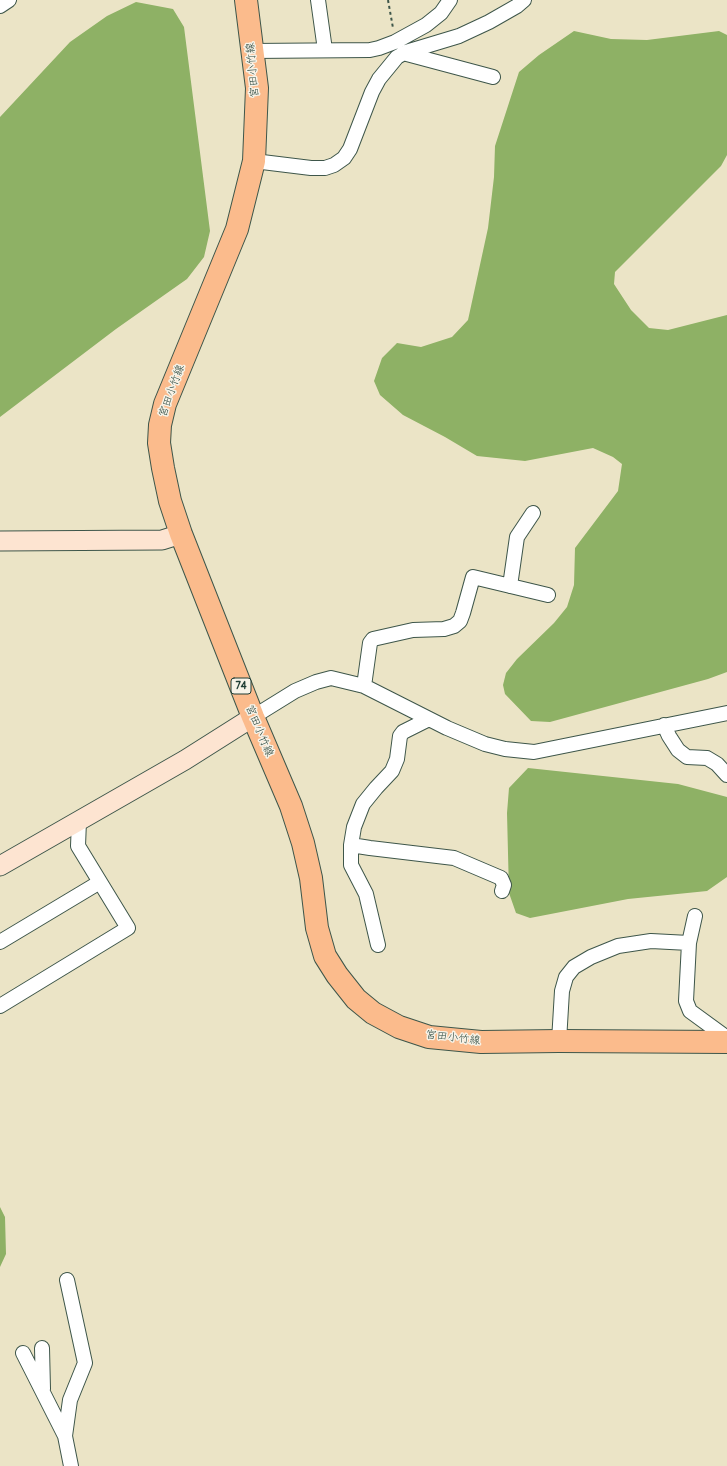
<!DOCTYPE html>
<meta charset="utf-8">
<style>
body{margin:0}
canvas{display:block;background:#ebe4c6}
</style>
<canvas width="727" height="1466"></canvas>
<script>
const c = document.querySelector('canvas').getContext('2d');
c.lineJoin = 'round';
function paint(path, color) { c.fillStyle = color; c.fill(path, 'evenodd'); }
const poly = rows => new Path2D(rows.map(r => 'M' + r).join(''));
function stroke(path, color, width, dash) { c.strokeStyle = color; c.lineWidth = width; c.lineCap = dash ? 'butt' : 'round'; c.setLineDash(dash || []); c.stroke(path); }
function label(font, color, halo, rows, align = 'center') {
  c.font = font + ' Pangolin,"Klee One",sans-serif'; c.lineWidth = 3; c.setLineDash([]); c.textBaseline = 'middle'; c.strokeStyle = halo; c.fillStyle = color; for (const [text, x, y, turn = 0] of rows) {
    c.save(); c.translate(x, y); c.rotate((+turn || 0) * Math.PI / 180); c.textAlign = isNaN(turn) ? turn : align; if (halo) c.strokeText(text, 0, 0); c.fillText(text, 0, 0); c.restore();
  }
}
paint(poly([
 [136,2,173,9,184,27,210,231,204,257,187,279,116,329,0,417,0,117,70,42,107,16],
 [574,31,611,39,647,40,719,31,727,35,727,155,721,166,615,272,614,284,631,310,649,328,668,330,727,315,727,672,708,679,550,722,531,721,505,694,503,685,506,673,517,659,554,623,567,607,574,585,575,548,618,491,622,464,613,457,593,448,525,461,477,456,445,437,403,415,380,395,374,381,382,358,397,343,421,347,452,337,468,320,488,228,494,177,495,146,519,72,539,55],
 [528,768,678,784,727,797,727,877,707,891,628,899,530,918,516,913,509,893,507,813,509,788],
 [0,1207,5,1217,6,1254,0,1267]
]), '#8eb165');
const street = poly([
 [318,0,325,50],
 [0,6,9,0],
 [252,51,370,50,379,48,395,42,426,25,441,13,450,0],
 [403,53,493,77],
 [254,161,311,168,325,168,334,165,344,158,350,149,372,92,379,79,397,57,406,52,459,36,489,22,517,6,524,0],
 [510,586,517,537,533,513],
 [364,686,370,643,373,639,413,630,444,629,454,626,460,621,463,613,473,577,548,595],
 [253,717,295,691,316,682,331,678,364,686,447,728,485,744,505,749,534,752,727,713],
 [664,725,669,736,678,750,687,757,707,758,717,764,727,775],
 [351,845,370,848,454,858,501,878,504,885,502,891],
 [0,942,100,882],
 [689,943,686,1001,690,1011,727,1038],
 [378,945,366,894,351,865,351,845,354,827,363,804,376,788,392,771,397,759,400,736,403,732,429,719],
 [0,1006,128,928,78,846,79,821],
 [559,1041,562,991,566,977,574,967,591,957,618,946,651,941,689,943,695,916],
 [67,1280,85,1363,70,1400,65,1436,71,1466],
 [42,1348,43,1389],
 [23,1353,65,1436]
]);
const secondary = poly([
 [0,541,162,540,181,534],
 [0,866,185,760,253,717]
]);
const primary = poly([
 [246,0,257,88,254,161,237,229,165,404,160,425,159,443,163,468,170,501,181,534,253,717,291,806,303,843,311,878,317,928,325,956,337,975,356,999,373,1013,399,1027,429,1037,481,1042,559,1041,727,1042]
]);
stroke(street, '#3e564a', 16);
stroke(secondary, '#3e564a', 21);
stroke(primary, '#3e564a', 24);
stroke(poly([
 [388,0,393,28]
]), '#3e564a', 2, [3, 3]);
stroke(street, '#fff', 14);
stroke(secondary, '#fde4d1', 19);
stroke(primary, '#fbbb8c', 22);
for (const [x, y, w] of [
 [241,686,20]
]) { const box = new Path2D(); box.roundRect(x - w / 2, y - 8, w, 16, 3); c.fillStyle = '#f7f3e8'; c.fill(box); stroke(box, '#1f3d34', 1); }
label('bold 10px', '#1f3d34', null, [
 ["74",241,686]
]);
label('11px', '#1f3d34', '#f7f3e8', [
 ["宮田小竹線",253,70,-95],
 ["宮田小竹線",172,391,-70],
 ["宮田小竹線",259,731,67],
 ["宮田小竹線",453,1038,7]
]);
</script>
